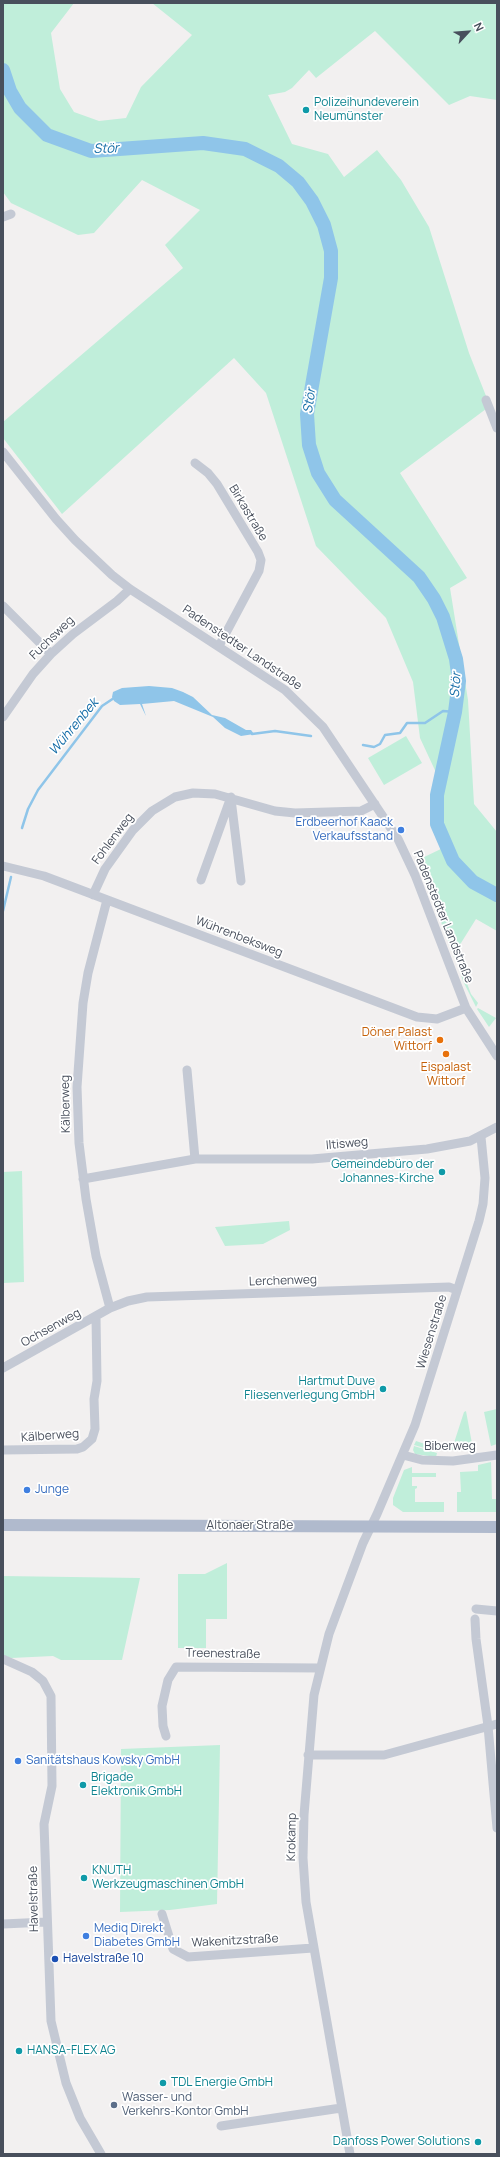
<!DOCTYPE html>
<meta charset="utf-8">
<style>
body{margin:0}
#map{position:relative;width:500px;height:2157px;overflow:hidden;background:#f2f0f0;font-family:Manrope,sans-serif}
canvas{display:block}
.frame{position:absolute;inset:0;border:4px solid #484f5c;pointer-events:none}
.north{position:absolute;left:448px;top:12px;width:40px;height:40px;-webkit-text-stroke:3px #fff;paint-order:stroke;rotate:64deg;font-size:11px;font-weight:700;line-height:16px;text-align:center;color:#484f5c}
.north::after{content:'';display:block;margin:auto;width:14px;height:18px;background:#484f5c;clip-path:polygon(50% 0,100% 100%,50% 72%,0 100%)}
</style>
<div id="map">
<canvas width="500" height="2157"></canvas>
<div class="frame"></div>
<div class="north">N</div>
</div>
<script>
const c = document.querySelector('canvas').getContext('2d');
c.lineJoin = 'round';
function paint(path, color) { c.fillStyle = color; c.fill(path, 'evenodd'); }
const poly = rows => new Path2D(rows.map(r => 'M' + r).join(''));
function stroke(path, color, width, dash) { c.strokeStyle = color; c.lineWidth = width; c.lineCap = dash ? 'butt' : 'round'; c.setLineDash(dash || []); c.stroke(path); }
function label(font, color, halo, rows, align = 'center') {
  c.font = font + ' Manrope,sans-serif'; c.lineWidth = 3.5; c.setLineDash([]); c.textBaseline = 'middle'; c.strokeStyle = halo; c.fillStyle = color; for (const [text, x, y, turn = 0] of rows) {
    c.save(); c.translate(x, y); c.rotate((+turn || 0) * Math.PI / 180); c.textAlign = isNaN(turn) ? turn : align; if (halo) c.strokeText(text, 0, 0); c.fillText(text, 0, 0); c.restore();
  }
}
paint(poly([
 [3,3,74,3,51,33,60,89,74,112,99,121,126,118,141,87,192,35,152,3,497,3,497,100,470,96,449,105,375,31,316,78,309,70,292,88,285,92,268,95,292,144,328,154,344,177,377,150,401,180,429,227,469,353,490,406,400,473,467,578,450,588,468,700,474,804,497,832,497,931,476,919,456,951,461,954,454,957,418,860,445,847,437,824,436,809,440,781,420,738,413,682,386,618,316,546,266,393,234,358,62,514,3,438,3,422,183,268,165,245,200,210,142,180,94,233,78,235,11,203,3,192],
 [406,736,422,763,384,785,368,758],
 [460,965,471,994,478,1003,476,1007,463,981,458,966],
 [478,1008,496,1018,489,1027,477,1009],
 [22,1171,24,1282,3,1283,3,1172],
 [289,1221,290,1230,263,1244,225,1246,215,1227],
 [497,1409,497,1444,491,1446,484,1412],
 [466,1411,473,1449,445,1450,446,1444,453,1446,464,1412],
 [429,1440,440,1443,438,1452,414,1445,416,1441,428,1445],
 [414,1446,437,1453,436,1457,415,1454,413,1450],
 [491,1462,492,1499,497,1499,497,1512,457,1512,457,1492,461,1492,460,1472,478,1471,478,1465],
 [412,1467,412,1473,436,1473,436,1477,412,1477,412,1486,417,1486,417,1488,415,1489,415,1502,444,1502,444,1512,403,1512,393,1505,393,1498,404,1470],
 [227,1563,227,1619,206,1619,206,1648,178,1648,178,1574,205,1574],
 [3,1576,140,1578,122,1660,61,1660,53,1656,11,1658,3,1655],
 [220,1745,217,1904,170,1910,120,1912,121,1749]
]), '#c0eeda');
paint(poly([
 [149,686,172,688,183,692,193,697,212,715,225,718,246,730,251,730,254,734,241,736,225,728,213,717,174,701,142,704,146,716,140,704,120,705,114,701,112,697,113,692,122,688]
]), '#8fc5e9');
stroke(poly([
 [252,734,275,731,311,736],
 [363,745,374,747,380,744,385,735,400,733,407,723,425,723,443,711,455,712],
 [22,828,28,809,38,790,102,706,114,698],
 [3,911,11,877]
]), '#8fc5e9', 2.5);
stroke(poly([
 [3,70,10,91,20,108,47,135,91,151,203,143,245,149,279,166,298,182,312,201,324,225,331,251,331,278,307,414,309,445,318,473,335,500,419,577,434,599,443,617,456,659,459,681,455,712,437,795,437,824,453,861,473,882,497,895]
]), '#8fc5e9', 14);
stroke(poly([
 [3,217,11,214],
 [486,400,497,428],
 [3,452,56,519,75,540,112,575,130,589,285,690,323,727,398,839,415,875,466,1008,497,1056],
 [195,463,208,473,217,484,258,552,261,560,259,571,219,646],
 [3,606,51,654],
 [3,717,33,674,51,654,73,634,117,601,130,589],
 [231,799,241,881],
 [3,866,44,876,417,1017,437,1019,466,1008],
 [201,880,231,797],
 [93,895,105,869,133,830,152,811,175,797,193,793,215,794,275,811,295,813,361,811,375,804],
 [107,900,88,973,83,1003,77,1087,79,1143,86,1199,96,1256,110,1308],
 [187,1070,195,1159],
 [83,1179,195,1159,312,1159,427,1149,470,1141,497,1127],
 [3,1368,110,1308,128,1301,147,1297,449,1287,457,1290],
 [3,1450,77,1449,83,1447,92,1439,95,1429,94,1399,97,1381,96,1317],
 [403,1455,422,1460,453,1461,497,1455],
 [476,1609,497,1611],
 [475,1619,476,1639,488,1726,497,1828],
 [3,1659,32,1672,43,1681,51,1696,52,1786,44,1824,51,2021,66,2083,80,2118,101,2154],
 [166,1736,163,1726,162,1706,168,1680,176,1667,319,1668],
 [308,1755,384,1755,497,1724],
 [162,1914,173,1949,188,1957,313,1948],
 [3,1924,46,1922],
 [221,2126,341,2108],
 [350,2154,306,1902,303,1858,304,1815,314,1695,329,1634,363,1543,377,1514,415,1425,479,1221,483,1204,485,1178,481,1137]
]), '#c4c9d4', 9);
stroke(poly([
 [3,1525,497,1527]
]), '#b0bacd', 12);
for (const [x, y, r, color] of [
 [306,110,4,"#0f9aa8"],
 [401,830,4,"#3f7fe0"],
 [440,1040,4,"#e8710a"],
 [446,1054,4,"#e8710a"],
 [442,1172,4,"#0f9aa8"],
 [383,1389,4,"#0f9aa8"],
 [27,1490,4,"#3f7fe0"],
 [18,1761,4,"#3f7fe0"],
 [83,1785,4,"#0f9aa8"],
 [84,1878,4,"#0f9aa8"],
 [86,1936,4,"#3f7fe0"],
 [55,1959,4,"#1a4fb4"],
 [19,2051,4,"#0f9aa8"],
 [163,2083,4,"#0f9aa8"],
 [114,2105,4,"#5c6f8a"],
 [478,2142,4,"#0f9aa8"]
]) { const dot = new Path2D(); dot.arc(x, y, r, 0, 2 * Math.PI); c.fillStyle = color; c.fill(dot); stroke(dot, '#fff', 1.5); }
label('12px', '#0d838f', '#fff', [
 ["Polizeihundeverein",314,103],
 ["Neumünster",314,117],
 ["Gemeindebüro der",434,1165,"right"],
 ["Johannes-Kirche",434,1179,"right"],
 ["Hartmut Duve",375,1382,"right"],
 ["Fliesenverlegung GmbH",375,1396,"right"],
 ["Brigade",91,1778],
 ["Elektronik GmbH",91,1792],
 ["KNUTH",92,1871],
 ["Werkzeugmaschinen GmbH",92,1885],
 ["HANSA-FLEX AG",27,2051],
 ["TDL Energie GmbH",171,2083],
 ["Danfoss Power Solutions",470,2142,"right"]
], 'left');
label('12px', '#484f5c', '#fff', [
 ["Birkastraße",248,513,59],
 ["Fuchsweg",52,638,-44],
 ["Padenstedter Landstraße",242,648,34],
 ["Fohlenweg",113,839,-53],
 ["Padenstedter Landstraße",443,917,68],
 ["Wührenbeksweg",239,937,21],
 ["Kälberweg",66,1104,-91],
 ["Iltisweg",347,1144,-5],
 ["Lerchenweg",283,1281,-2],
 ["Ochsenweg",51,1328,-29],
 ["Wiesenstraße",432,1332,-73],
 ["Kälberweg",50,1436,-4],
 ["Biberweg",450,1447],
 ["Altonaer Straße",250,1526],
 ["Treenestraße",223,1654,1],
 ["Krokamp",292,1837,-89],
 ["Havelstraße",34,1899,-91],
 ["Wakenitzstraße",235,1941,-3]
]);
label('12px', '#366cbe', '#fff', [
 ["Erdbeerhof Kaack",393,823,"right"],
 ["Verkaufsstand",393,837,"right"],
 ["Junge",35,1490],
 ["Sanitätshaus Kowsky GmbH",26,1761],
 ["Mediq Direkt",94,1929],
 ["Diabetes GmbH",94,1943]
], 'left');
label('12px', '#c56008', '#fff', [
 ["Döner Palast",432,1033],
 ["Wittorf",432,1047],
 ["Eispalast",446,1068,"center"],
 ["Wittorf",446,1082,"center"]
], 'right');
label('12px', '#164399', '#fff', [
 ["Havelstraße 10",63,1959]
], 'left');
label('12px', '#4e5e75', '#fff', [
 ["Wasser- und",122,2098],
 ["Verkehrs-Kontor GmbH",122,2112]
], 'left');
label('italic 13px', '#126ba6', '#fff', [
 ["Stör",106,149,-2],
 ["Stör",310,401,-82],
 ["Stör",456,685,-86],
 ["Wührenbek",74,727,-50]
]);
</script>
